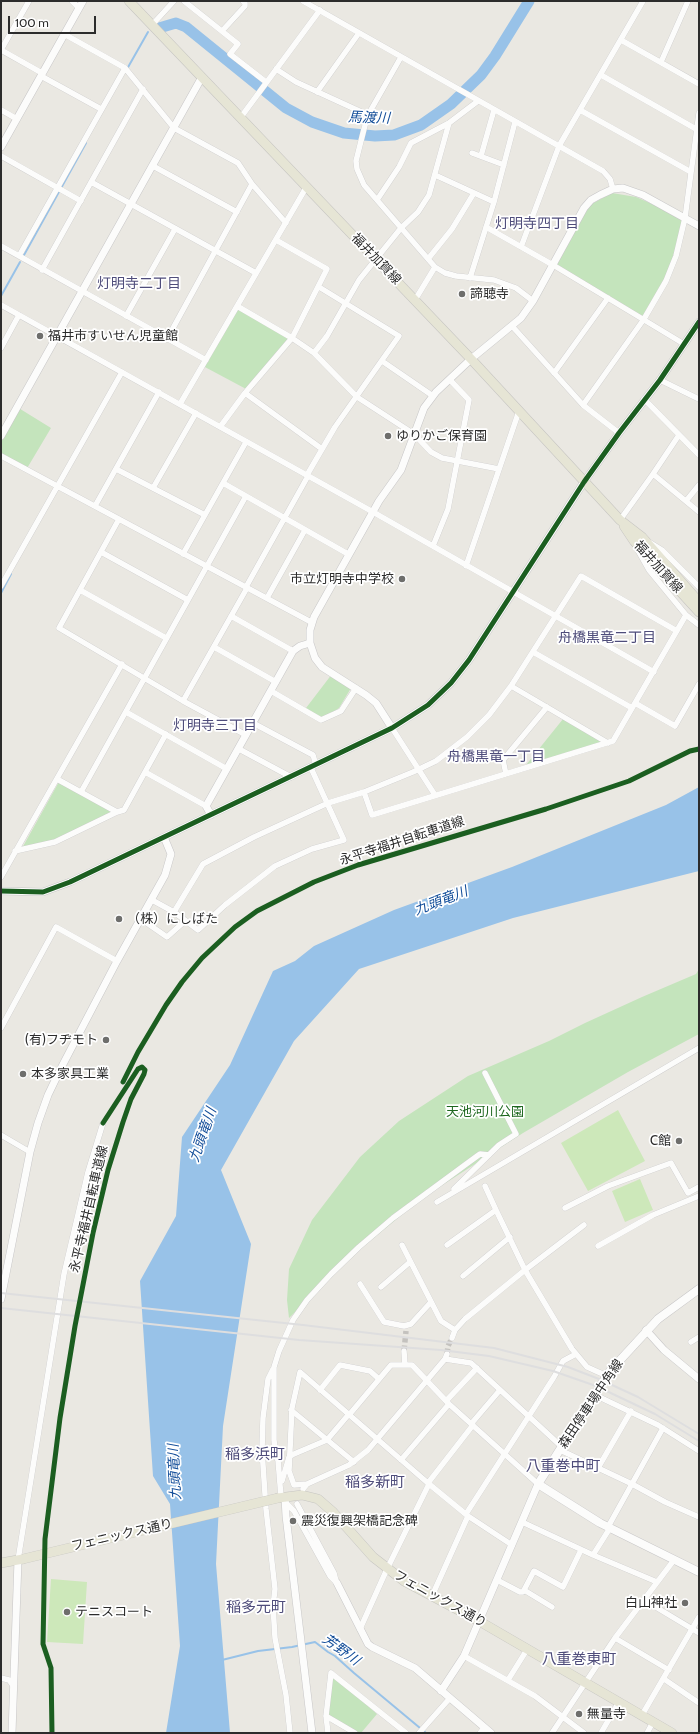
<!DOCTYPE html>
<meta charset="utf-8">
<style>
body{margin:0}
#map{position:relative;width:700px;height:1734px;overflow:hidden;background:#eae8e2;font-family:Cabin,sans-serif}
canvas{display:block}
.frame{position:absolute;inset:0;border:2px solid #2c2c2c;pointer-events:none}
.scale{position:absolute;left:8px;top:16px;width:88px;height:18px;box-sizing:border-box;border:2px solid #2c2c2c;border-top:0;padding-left:5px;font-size:12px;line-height:14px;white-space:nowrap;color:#2c2c2c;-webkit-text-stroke:3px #fff;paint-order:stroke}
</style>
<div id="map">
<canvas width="700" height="1734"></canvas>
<div class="frame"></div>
<div class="scale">100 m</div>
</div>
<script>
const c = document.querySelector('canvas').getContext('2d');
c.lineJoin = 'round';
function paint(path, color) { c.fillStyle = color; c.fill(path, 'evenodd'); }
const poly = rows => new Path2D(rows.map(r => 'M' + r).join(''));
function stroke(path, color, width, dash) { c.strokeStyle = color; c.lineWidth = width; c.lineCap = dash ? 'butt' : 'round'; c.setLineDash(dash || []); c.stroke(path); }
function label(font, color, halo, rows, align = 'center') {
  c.font = font + ' Cabin,"Noto Sans JP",sans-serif'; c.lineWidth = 3.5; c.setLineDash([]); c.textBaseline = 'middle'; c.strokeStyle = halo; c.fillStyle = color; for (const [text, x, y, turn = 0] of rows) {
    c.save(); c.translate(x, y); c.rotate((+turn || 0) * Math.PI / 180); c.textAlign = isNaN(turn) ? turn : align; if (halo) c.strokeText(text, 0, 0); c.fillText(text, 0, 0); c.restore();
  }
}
paint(poly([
 [612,193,636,197,685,218,676,256,644,319,555,266,584,208],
 [237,306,290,337,248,390,203,366],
 [17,407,51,428,26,470,1,456,1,436],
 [332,674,351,688,339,708,321,720,306,708],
 [563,719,605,741,526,765],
 [60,780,114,810,55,842,21,850],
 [699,969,699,1034,628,1072,523,1133,421,1199,358,1251,289,1318,287,1300,289,1269,312,1220,360,1157,399,1121,468,1076,549,1041,585,1023,642,997,696,974],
 [332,1674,377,1714,361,1733,355,1733,326,1716]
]), '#c4e4bc');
paint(poly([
 [618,1110,645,1161,588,1191,561,1143],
 [640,1179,653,1210,625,1222,612,1191],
 [51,1579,87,1582,83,1644,47,1642]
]), '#cde8ba');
paint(poly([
 [699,787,699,871,513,918,359,969,294,1041,221,1170,251,1244,223,1426,216,1564,230,1733,166,1733,180,1646,170,1504,153,1476,140,1281,176,1216,182,1137,230,1065,273,971,295,961,314,946,394,910,512,867,666,805]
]), '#98c2e8');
stroke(poly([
 [127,69,148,32],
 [24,255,86,143],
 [1,296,20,262],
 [1,593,11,574],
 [222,1660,258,1651,292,1647,315,1642,328,1652,335,1656,354,1673,426,1733]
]), '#98c2e8', 2);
stroke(poly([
 [159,28,176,23,186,27,286,108,312,122,344,133,375,136,394,135,421,125,451,104,481,75,495,56,529,1]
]), '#98c2e8', 11);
stroke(poly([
 [404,1351,406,1331],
 [447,1354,448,1346,452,1338]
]), '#c4c2be', 5.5, [5.5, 3]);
const minor = poly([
 [72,1,79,8],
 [184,1,238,44,230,54,266,82],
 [303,1,603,171,610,179,613,189],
 [152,25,174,1],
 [222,31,245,6,245,3,243,1],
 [64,34,125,68,174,128,238,163,252,184,286,223],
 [621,40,699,84],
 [1,50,29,1],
 [1,50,42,73],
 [401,57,368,115,364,129,356,161,357,169,364,185,435,267,445,273,456,276,494,280,516,288,533,301],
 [661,62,688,1],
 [276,69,296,82,368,115],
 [601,75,696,129],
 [41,76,101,109],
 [317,92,359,33],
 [1,110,17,119],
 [580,110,691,172],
 [241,117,320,10],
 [472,153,504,165],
 [1,156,81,201],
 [481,156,494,110],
 [153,166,237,212],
 [435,175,494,202],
 [91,182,256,273],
 [377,200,399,167,411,143,449,123,478,101],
 [486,227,553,265,684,344],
 [1,246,206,360],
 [521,247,559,146,643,1],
 [19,256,125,68],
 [428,259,452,229,474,193],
 [42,270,143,89],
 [470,278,494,202,515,122],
 [415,300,435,267],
 [1,305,373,512,654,672],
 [237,306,292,338,314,353,357,397,414,434,431,452,442,458,499,469],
 [126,316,175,229],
 [512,326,583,405,619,433],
 [167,339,252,184],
 [1,348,19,315],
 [314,353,327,336,359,280,401,228,418,212,429,195,449,123],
 [382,361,433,396],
 [554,373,608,298],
 [660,380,699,399],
 [245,393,322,449],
 [644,399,699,455],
 [180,404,307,186],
 [583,405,644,319,666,281,676,256,685,218,699,113],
 [220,427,245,393,292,338,327,269,276,240],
 [1,456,311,622],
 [116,469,205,515],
 [653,474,699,512],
 [307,475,335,427,399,336,319,287],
 [223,483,348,554],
 [153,488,196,413],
 [686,501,699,485],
 [95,506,159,392],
 [119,519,59,628,183,701,246,735],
 [620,520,653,474,679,435],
 [649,542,662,550,699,587],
 [433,546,448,509,469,400,450,380],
 [636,547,649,570,686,615,699,625],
 [101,552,188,600],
 [183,554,246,442],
 [466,566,519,411],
 [1,586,122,372],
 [246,587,308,476],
 [80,590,166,638],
 [267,598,305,530],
 [231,616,293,651],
 [214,647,276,682],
 [533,652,632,708],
 [511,686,608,743],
 [271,691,321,720,341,711,356,688],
 [183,701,247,588],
 [635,703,675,726,699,684],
 [126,712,227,769],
 [253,723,313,755,316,765],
 [392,728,435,795],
 [239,749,291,777],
 [145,772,206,806],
 [506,774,503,760,547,707],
 [57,779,117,812],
 [81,792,246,496],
 [364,792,372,815,613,741,686,615],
 [15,851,55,842,117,812,124,810,166,734],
 [1,877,122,664],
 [152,900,174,912,198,930,225,905,275,866,312,849,344,840,311,768],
 [174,912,203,864,254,837,328,803,364,792,413,772,436,761,467,737,489,715,511,686,581,576,677,631],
 [141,919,167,937,185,921],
 [1,1028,56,927,117,961],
 [1,1135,30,1152],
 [485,1186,496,1210],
 [454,1189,499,1145,516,1134,485,1073],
 [437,1202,699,1048],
 [565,1208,608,1186,671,1163,688,1193,699,1187],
 [402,1245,441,1321,455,1330,452,1338],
 [447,1245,496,1210,525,1270,572,1349,587,1367,607,1376],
 [598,1246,653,1215,699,1196],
 [463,1276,510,1237],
 [360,1284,384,1322,404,1326,411,1324,431,1302],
 [381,1287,410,1262],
 [455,1330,465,1319,525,1270,584,1225],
 [691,1342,699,1337],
 [404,1351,405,1365],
 [445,1359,471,1363,562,1447],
 [273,1369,268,1379,263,1418,262,1450,266,1509,275,1589,273,1606,275,1638,286,1695,290,1733],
 [320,1390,340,1365,370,1371,379,1379],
 [595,1395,658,1425,699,1451],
 [446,1401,477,1368],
 [291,1410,354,1462],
 [349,1415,391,1365,412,1365,449,1404,538,1484],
 [471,1424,500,1390],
 [560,1450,632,1484,665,1502,699,1517],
 [401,1460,449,1404],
 [598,1468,631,1411],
 [282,1481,289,1457,294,1454,327,1440,349,1414],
 [428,1483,473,1425],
 [307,1484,294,1485,289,1471,292,1408,300,1372,429,1484,468,1516,512,1545],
 [303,1489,307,1484,349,1465,368,1450,445,1359,447,1354],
 [281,1497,278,1460,276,1457,274,1440,274,1367,279,1351,293,1320,307,1300,331,1274,359,1247,393,1218,469,1162,480,1154,489,1155],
 [285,1502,294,1511,330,1576,337,1583],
 [297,1504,334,1573,336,1581],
 [466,1514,554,1377,563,1361,576,1354],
 [522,1522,593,1555,657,1582],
 [608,1527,663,1428],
 [593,1555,610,1528],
 [18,1560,64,1274,88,1172,103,1123],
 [497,1580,520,1592,523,1592,534,1571,563,1587,581,1550],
 [524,1590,552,1607],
 [432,1596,468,1516],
 [644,1600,699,1633],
 [360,1629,387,1569,429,1484],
 [615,1638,669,1670],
 [464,1656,535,1696,584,1733],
 [331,1673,406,1733],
 [1,1678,9,1680,14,1687],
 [664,1679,699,1703],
 [508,1680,528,1648],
 [642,1715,699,1617],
 [326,1716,355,1733],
 [328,1733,326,1716,331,1673],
 [419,1733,450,1698],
 [480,1733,484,1728],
 [552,1733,615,1638,674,1560],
 [601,1733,619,1702],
 [647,1733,653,1722]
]);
const tertiary = poly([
 [1,147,83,1],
 [1,436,202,77],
 [310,643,315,658,322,667,366,695,376,703,392,728],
 [211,815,206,806,293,651,300,646,310,643,310,630,314,617,379,501,401,470,424,408,436,392,471,359,521,318,533,301,584,208,591,200,600,195,613,189,623,188,643,195,699,226],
 [1,891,43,892,70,882,392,728,428,705,451,683,469,660,584,482,619,433,660,380,699,322],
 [1,1299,30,1152,38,1123,48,1095,60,1070,117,961,165,875,171,854,164,837],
 [646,1330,664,1350,699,1379],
 [285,1497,286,1516,312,1733],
 [337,1583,368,1644,372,1647,415,1668,491,1733],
 [441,1691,464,1656,538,1484],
 [12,1733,18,1560]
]);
const secondary = poly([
 [699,1289,658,1319,610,1371,538,1484,600,1523,699,1572]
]);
const primary = poly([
 [129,1,471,359,620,520,642,537,699,602],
 [624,526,634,541,699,612],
 [278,1498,302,1495,318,1499,333,1512,373,1557,404,1581,479,1621,672,1733],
 [1,1563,23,1559]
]);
stroke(minor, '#c7c6c7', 6);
stroke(tertiary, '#c7c6c7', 8);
stroke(secondary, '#c7c6c7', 9);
stroke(primary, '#c6c5c2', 10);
stroke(minor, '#fcfcfb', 5.5);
stroke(tertiary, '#fcfcfb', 7);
stroke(secondary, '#fcfcfb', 8);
stroke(primary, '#e6e5d5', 9);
stroke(poly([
 [1,1293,303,1325,494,1348,568,1367,599,1379,638,1397,699,1434],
 [1,1308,299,1340,441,1350,489,1356,553,1371,596,1386,655,1414,699,1441]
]), '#dededf', 2);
const primaryBridge = poly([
 [23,1559,278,1498]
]);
stroke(primaryBridge, '#c6c5c2', 10, []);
stroke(primaryBridge, '#e6e5d5', 9);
stroke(poly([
 [1,891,43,892,70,882,392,728,428,705,451,683,469,660,584,482,619,433,660,380,699,322],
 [123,1082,138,1052,166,1005,182,982,202,958,235,927,257,911,314,882,358,865,546,809,629,781,690,751,699,749],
 [52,1733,51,1668,43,1644,45,1539,60,1418,75,1326,93,1233,108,1170,123,1122,131,1099,144,1074,145,1070,142,1067,138,1069,103,1123]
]), '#1b5e20', 5);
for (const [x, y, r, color] of [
 [462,294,4,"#6e6e6c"],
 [40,336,4,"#6e6e6c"],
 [388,436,4,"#6e6e6c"],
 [402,579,4,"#6e6e6c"],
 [119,919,4,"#6e6e6c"],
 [106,1040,4,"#6e6e6c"],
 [23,1074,4,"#6e6e6c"],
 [679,1141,4,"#6e6e6c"],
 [293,1521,4,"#6e6e6c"],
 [685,1603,4,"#6e6e6c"],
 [67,1612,4,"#6e6e6c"],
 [579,1714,4,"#6e6e6c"]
]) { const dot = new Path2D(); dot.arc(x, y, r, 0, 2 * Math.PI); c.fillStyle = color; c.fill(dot); stroke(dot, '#fff', 1.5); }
label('13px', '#2c2c2c', '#fff', [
 ["福井加賀線",376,259,46],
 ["福井加賀線",658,567,48],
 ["永平寺福井自転車道線",402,841,-18],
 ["永平寺福井自転車道線",89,1209,-77],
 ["森田停車場中角線",591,1404,-56],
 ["フェニックス通り",122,1535,-13],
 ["フェニックス通り",440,1599,29]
]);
label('13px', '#2c2c2c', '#fff', [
 ["諦聴寺",470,294],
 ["福井市すいせん児童館",48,336],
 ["ゆりかご保育園",396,436],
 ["市立灯明寺中学校",394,579,"right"],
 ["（株）にしばた",127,919],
 ["(有)フヂモト",98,1040,"right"],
 ["本多家具工業",31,1074],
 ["C館",671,1141,"right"],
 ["震災復興架橋記念碑",301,1521],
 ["白山神社",677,1603,"right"],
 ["テニスコート",75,1612],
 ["無量寺",587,1714]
], 'left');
label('13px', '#1d671e', '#fff', [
 ["天池河川公園",485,1112]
]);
label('italic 14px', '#124d99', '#fff', [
 ["馬渡川",369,118,2],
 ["九頭竜川",441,901,-21],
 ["九頭竜川",203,1135,-71],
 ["九頭竜川",175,1472,-93],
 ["芳野川",341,1650,36]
]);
label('14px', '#4f4d7b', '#fff', [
 ["灯明寺四丁目",537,224],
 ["灯明寺二丁目",139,284],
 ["舟橋黒竜二丁目",607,638],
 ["灯明寺三丁目",215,726],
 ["舟橋黒竜一丁目",496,757]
]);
label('15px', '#4f4d7b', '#fff', [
 ["稲多浜町",255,1455],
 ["八重巻中町",563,1467],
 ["稲多新町",375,1483],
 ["稲多元町",256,1608],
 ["八重巻東町",579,1660]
]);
</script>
